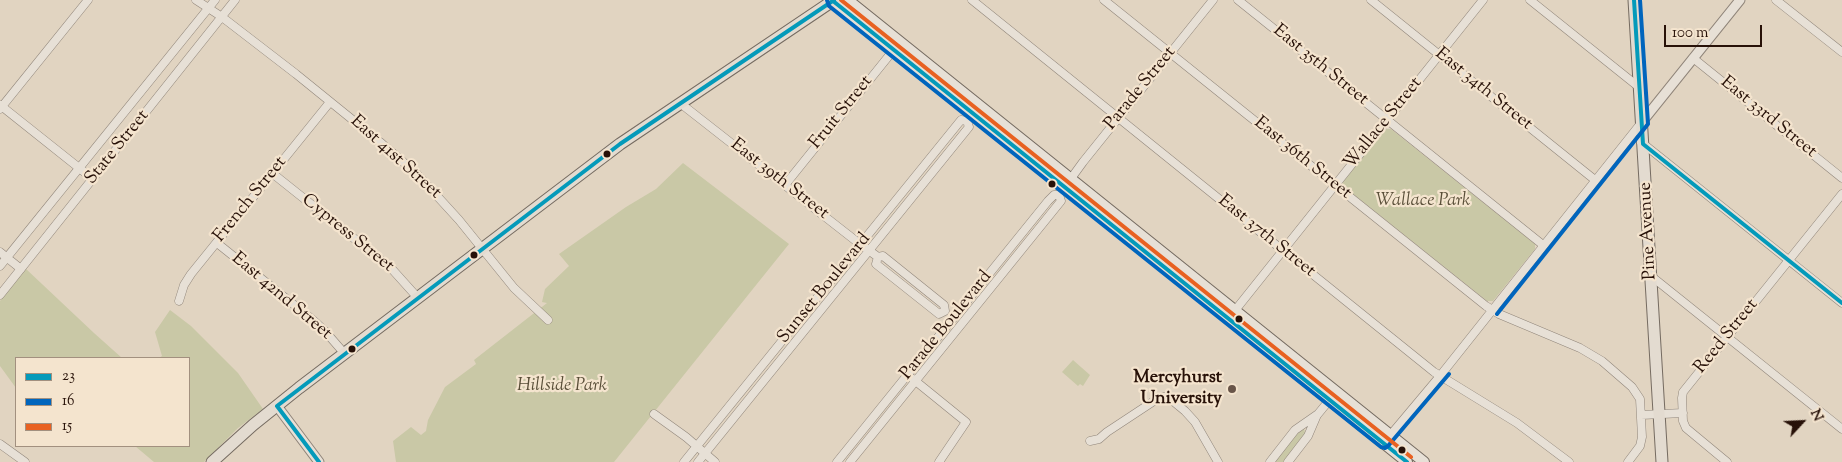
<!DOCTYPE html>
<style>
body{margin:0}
#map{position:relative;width:1842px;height:462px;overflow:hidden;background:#e1d4c1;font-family:"Sorts Mill Goudy",serif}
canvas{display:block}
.legend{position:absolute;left:15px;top:357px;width:175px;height:90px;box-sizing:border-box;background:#f4e4ce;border:1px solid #a2907f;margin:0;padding:6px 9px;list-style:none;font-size:15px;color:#271108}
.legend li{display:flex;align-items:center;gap:10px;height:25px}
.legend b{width:25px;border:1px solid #a2907f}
.north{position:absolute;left:1777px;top:397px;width:50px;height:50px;-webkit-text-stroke:4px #f4e4ce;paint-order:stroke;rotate:65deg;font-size:14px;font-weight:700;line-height:20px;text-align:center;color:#271108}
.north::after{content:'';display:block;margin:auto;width:18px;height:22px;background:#271108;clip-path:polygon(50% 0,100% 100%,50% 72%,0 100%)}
.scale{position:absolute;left:1664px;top:25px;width:98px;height:22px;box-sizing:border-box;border:2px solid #271108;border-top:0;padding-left:6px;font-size:15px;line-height:18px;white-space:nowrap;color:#271108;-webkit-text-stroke:4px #f4e4ce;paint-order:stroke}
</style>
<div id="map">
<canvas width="1842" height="462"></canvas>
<ul class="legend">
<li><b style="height:6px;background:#049aba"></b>23</li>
<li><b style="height:6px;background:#0065bd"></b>16</li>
<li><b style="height:6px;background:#e86121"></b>15</li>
</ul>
<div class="north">N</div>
<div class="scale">100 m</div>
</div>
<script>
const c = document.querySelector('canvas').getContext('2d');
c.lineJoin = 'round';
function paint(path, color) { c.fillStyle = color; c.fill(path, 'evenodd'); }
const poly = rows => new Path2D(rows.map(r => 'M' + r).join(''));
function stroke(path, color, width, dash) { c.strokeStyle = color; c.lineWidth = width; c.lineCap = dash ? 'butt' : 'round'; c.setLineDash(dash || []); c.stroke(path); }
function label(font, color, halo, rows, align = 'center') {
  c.font = font + ' "Sorts Mill Goudy",serif'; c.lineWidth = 4.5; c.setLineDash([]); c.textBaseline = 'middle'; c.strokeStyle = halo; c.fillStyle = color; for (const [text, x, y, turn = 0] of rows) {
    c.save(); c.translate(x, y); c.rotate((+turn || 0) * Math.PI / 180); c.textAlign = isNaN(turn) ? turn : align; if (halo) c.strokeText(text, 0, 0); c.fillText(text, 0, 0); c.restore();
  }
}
paint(poly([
 [1386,129,1391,129,1535,244,1535,249,1493,301,1487,301,1343,186,1343,181],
 [683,163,789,244,614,462,396,462,393,441,411,427,421,435,426,431,428,420,445,387,476,364,474,360,547,303,542,302,545,289,569,266,559,254,626,207,656,189],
 [25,268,94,333,122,358,16,358,16,388,0,366,0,301],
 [170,310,191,326,238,373,263,409,238,428,204,462,154,462,135,446,189,446,189,358,159,358,162,356,155,332],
 [1073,360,1090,375,1083,386,1080,384,1078,386,1062,372],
 [1299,429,1304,429,1306,435,1285,462,1272,462]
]), '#c9c8a6');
const minor = poly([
 [196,0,222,17,296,74,380,142,417,174,459,220,514,288,548,320],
 [972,0,1434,372,1517,423,1569,462],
 [1104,0,1486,306,1499,314,1580,348,1602,361,1632,387,1640,399,1642,437,1640,446,1628,462],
 [1238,0,1543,245],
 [1371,0,1595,180],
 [1530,0,1640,88],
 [1776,0,1842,52],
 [1693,58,1842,178],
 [680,103,856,241,878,257,883,256,944,305,945,311,939,314,876,264,878,257],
 [0,105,93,179],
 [0,109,88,0],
 [1641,142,1842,303],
 [272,173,391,268,418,298],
 [785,185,900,42],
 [217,243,313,320,324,330,344,353],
 [0,252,21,269],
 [0,266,215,0],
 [1651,276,1842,429],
 [0,295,235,0],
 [179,301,184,285,191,274,330,102],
 [1229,318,1483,0],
 [913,379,966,422,939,462],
 [654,414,686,437,715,462],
 [1641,415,1683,413],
 [1388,438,1440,376,1642,122],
 [1090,441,1099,439,1107,432,1154,401,1163,397,1168,397,1185,411,1195,422,1218,462],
 [0,444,25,462],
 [684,462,961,120,967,121,969,127,698,462],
 [837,462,1048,201,1054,195,1059,195,1083,162,1213,0],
 [850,462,1061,201,1059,195],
 [1270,462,1295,430,1318,414,1336,392],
 [1288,462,1308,436,1317,415],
 [1727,462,1686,428,1683,421,1682,398,1683,392,1842,194]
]);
const tertiary = poly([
 [1642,122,1740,0],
 [277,406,319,462]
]);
const secondary = poly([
 [831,0,1407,462],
 [848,0,1424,462]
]);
const primary = poly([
 [1634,0,1662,462],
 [212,462,253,425,299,388,620,144,834,0]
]);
stroke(minor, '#90857a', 9);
stroke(tertiary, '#90857a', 11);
stroke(secondary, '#756b61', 12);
stroke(primary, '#756b61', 13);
stroke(minor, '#e7e0d6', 8);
stroke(tertiary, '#e7e0d6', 9);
stroke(secondary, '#e7e0d6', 10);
stroke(primary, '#e3dbd0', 11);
stroke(poly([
 [1634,0,1643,144,1842,303],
 [833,1,1407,462],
 [319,462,277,406,620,144,834,0]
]), '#049aba', 4);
stroke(poly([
 [827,0,829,6,1381,447,1385,448,1388,446,1449,374],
 [1497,314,1648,124,1640,0]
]), '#0065bd', 4);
stroke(poly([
 [841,0,1411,457]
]), '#e86121', 4);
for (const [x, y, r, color] of [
 [607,154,4.5,"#271108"],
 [1052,184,4.5,"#271108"],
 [474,255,4.5,"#271108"],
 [1239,319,4.5,"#271108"],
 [352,349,4.5,"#271108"],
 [1232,389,5,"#685549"],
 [1402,450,4.5,"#271108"]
]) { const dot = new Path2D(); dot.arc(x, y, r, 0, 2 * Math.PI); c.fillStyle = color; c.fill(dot); stroke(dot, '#f4e4ce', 2); }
label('18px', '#271108', '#f4e4ce', [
 ["East 35th Street",1320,66,39],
 ["Parade Street",1141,89,-51],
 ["East 34th Street",1483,90,39],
 ["Fruit Street",842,113,-51],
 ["East 33rd Street",1768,118,39],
 ["Wallace Street",1384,124,-51],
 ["State Street",118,148,-51],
 ["East 41st Street",395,158,42],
 ["East 36th Street",1302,159,39],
 ["East 39th Street",779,180,38],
 ["French Street",251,200,-51],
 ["Pine Avenue",1649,231,-93],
 ["Cypress Street",347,234,39],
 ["East 37th Street",1266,237,39],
 ["Sunset Boulevard",825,289,-51],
 ["East 42nd Street",281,297,40],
 ["Parade Boulevard",947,326,-51],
 ["Reed Street",1727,337,-51]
]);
label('italic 18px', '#594e38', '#f4e4ce', [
 ["Wallace Park",1423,202],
 ["Hillside Park",562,387]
]);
label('bold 18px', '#271108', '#f4e4ce', [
 ["Mercyhurst",1222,379],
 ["University",1222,400]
], 'right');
</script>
